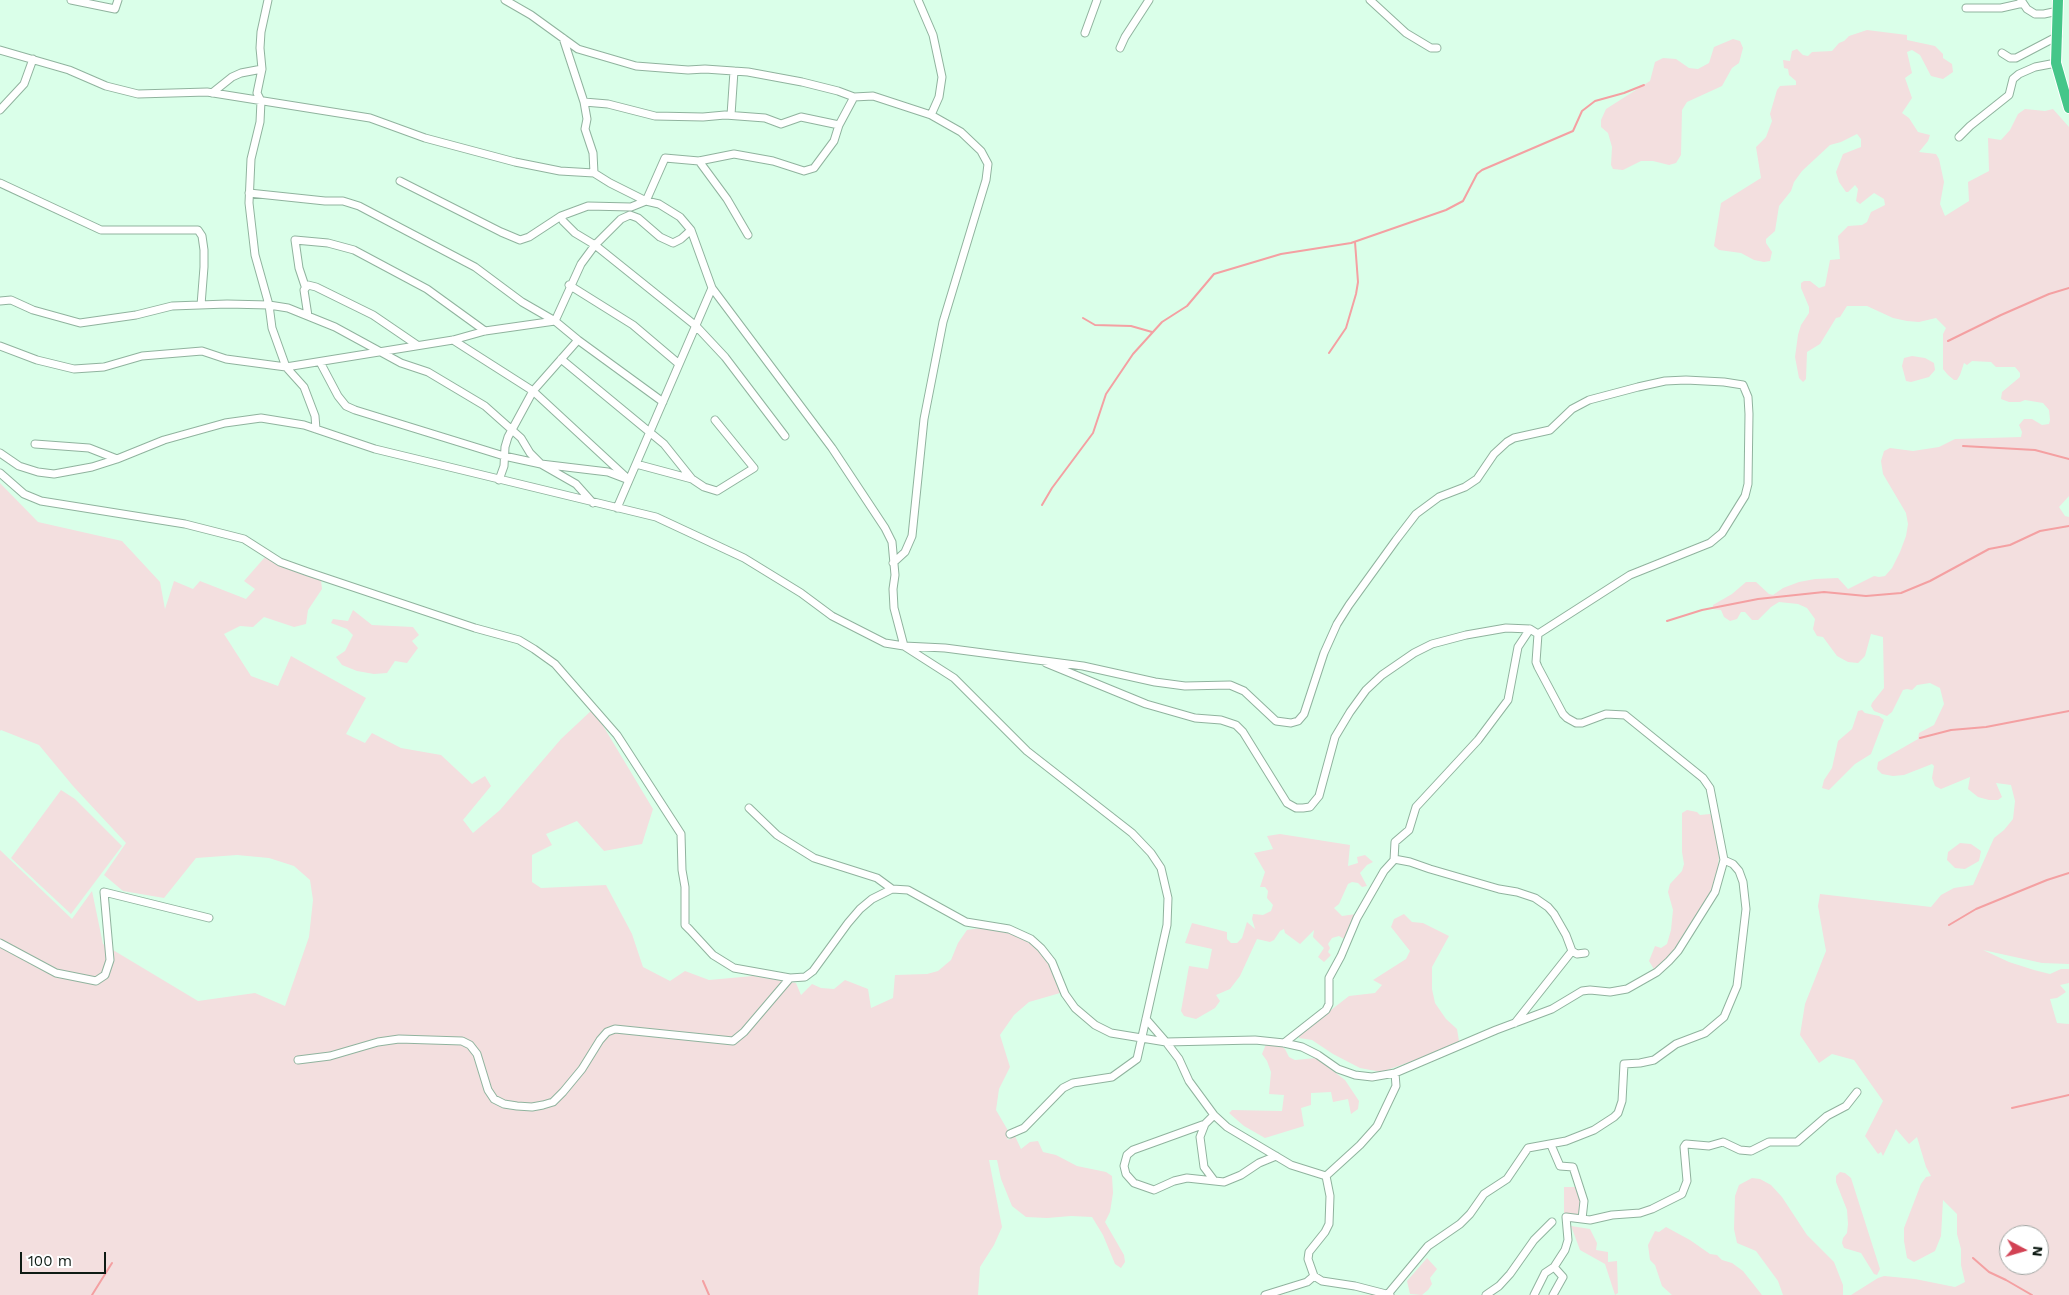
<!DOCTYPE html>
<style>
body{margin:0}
#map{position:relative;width:2069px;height:1295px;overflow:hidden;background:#daffe9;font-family:"Work Sans",sans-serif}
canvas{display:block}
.north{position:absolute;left:1999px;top:1225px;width:50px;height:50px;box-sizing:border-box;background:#fff;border:1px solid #9fa4a1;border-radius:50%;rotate:96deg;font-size:14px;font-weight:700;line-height:20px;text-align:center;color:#0e1b14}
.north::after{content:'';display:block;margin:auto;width:18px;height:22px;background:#d24254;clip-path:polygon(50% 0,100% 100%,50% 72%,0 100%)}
.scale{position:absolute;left:20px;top:1252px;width:86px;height:22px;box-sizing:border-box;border:2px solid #0e1b14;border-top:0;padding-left:6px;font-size:15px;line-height:18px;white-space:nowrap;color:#0e1b14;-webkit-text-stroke:4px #fff;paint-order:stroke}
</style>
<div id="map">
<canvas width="2069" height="1295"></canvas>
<div class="north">N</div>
<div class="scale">100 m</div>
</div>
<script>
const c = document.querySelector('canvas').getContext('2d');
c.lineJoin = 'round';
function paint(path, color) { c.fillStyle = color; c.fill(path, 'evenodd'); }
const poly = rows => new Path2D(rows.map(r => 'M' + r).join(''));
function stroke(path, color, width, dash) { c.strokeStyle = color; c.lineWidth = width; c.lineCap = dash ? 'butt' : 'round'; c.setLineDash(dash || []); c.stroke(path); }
paint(poly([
 [1867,30,1907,35,1907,40,1935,46,1943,54,1943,58,1952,64,1953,72,1943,79,1931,76,1920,55,1912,50,1907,52,1912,73,1905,78,1912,98,1902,113,1909,118,1918,132,1930,135,1928,141,1919,152,1936,154,1939,159,1944,182,1940,204,1945,216,1969,201,1968,182,1989,171,1988,138,2001,140,2010,130,2018,114,2025,109,2045,111,2053,109,2069,127,2069,496,2059,507,2065,516,2069,517,2069,964,2042,963,1983,950,2009,962,2034,970,2050,974,2061,969,2069,969,2069,983,2060,985,2066,992,2057,998,2050,999,2057,1023,2069,1024,2069,1295,1851,1295,1878,1278,1884,1276,1915,1279,1955,1287,1965,1282,1961,1265,1961,1249,1957,1234,1957,1214,1943,1200,1941,1236,1935,1251,1914,1262,1907,1258,1904,1241,1904,1228,1921,1184,1926,1177,1931,1176,1926,1167,1917,1137,1909,1144,1896,1129,1883,1156,1881,1152,1878,1154,1865,1136,1883,1101,1854,1060,1832,1054,1819,1063,1800,1035,1805,1004,1826,951,1818,906,1820,894,1931,907,1941,895,1954,888,1973,885,1994,838,2004,830,2013,819,2015,801,2011,785,1996,783,2002,797,1998,800,1989,800,1978,797,1968,789,1970,777,1941,789,1935,786,1932,778,1934,766,1932,764,1904,775,1893,776,1882,774,1877,769,1878,762,1918,739,1919,733,1934,725,1944,704,1940,688,1930,683,1917,685,1912,690,1907,689,1903,690,1892,712,1887,716,1874,711,1871,706,1872,703,1884,688,1883,637,1871,634,1865,656,1858,663,1848,662,1837,656,1823,637,1817,636,1813,629,1815,619,1807,608,1798,604,1779,602,1771,607,1758,620,1752,620,1745,612,1741,612,1737,619,1730,621,1724,617,1721,610,1713,609,1713,605,1732,594,1746,582,1756,582,1769,594,1773,595,1783,588,1799,582,1815,579,1838,578,1848,589,1874,576,1879,577,1885,576,1892,568,1900,552,1906,536,1908,524,1906,513,1883,474,1881,461,1884,451,1890,448,1913,451,1939,447,1955,439,2021,437,2022,432,2019,425,2024,419,2032,419,2042,425,2049,424,2050,420,2049,410,2043,403,2025,400,2020,402,2009,402,2001,399,2002,392,2020,377,2020,373,2015,367,1996,367,1991,362,1972,361,1967,365,1964,363,1960,375,1957,380,1954,380,1948,375,1943,369,1943,334,1946,328,1936,318,1919,322,1907,321,1893,318,1867,306,1847,306,1840,317,1836,318,1820,344,1807,352,1806,379,1803,382,1799,378,1795,357,1798,335,1801,325,1809,313,1809,307,1801,288,1801,283,1804,281,1810,281,1819,288,1825,286,1830,260,1840,259,1838,236,1848,226,1862,225,1867,222,1871,212,1885,205,1884,199,1874,193,1860,204,1856,201,1858,189,1855,185,1848,192,1846,192,1839,182,1836,172,1843,154,1861,147,1861,139,1857,134,1841,142,1830,145,1802,171,1794,182,1791,191,1779,206,1775,231,1766,239,1766,243,1772,252,1770,261,1764,262,1754,260,1741,253,1719,250,1714,246,1721,203,1761,178,1756,147,1766,137,1772,121,1770,114,1777,90,1780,86,1796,85,1796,81,1789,75,1788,69,1784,68,1783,60,1790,61,1792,51,1797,49,1803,55,1808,56,1812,52,1832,51,1839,43,1844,41,1849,36],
 [2009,1235,2039,1235,2039,1265,2009,1265],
 [1733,39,1740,41,1743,48,1739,63,1732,68,1722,86,1687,102,1682,110,1681,155,1676,163,1669,165,1653,161,1641,161,1623,170,1613,169,1611,165,1612,147,1608,133,1601,127,1601,120,1606,109,1650,81,1655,62,1663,58,1676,59,1689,68,1698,69,1709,63,1714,47],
 [1912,356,1925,358,1934,363,1935,370,1929,377,1911,382,1906,381,1902,366,1904,358],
 [0,483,38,522,122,541,160,582,165,609,174,581,193,589,200,581,246,599,255,589,244,581,265,557,274,562,321,580,322,589,308,610,306,624,294,627,264,617,253,627,240,626,224,634,251,676,278,686,291,656,366,698,346,734,365,743,372,733,401,748,441,755,472,784,485,776,491,786,463,820,473,833,500,810,561,739,593,709,653,809,642,844,604,851,577,821,546,834,552,845,532,855,532,882,541,888,606,885,632,934,643,967,670,981,685,971,709,980,753,976,796,983,801,995,812,984,821,988,834,989,845,980,868,989,871,1008,893,998,895,975,927,974,938,971,951,960,958,943,967,930,980,928,1009,932,1050,954,1058,966,1067,991,1029,1002,1014,1015,1000,1035,1010,1067,999,1089,996,1110,1010,1134,1007,1140,1015,1136,1021,1149,1030,1142,1038,1141,1043,1152,1056,1155,1077,1166,1106,1172,1112,1176,1113,1193,1110,1212,1105,1222,1124,1255,1125,1262,1121,1268,1115,1264,1103,1235,1092,1217,1071,1216,1047,1218,1026,1217,1012,1206,1001,1179,997,1160,989,1160,1002,1227,994,1245,980,1267,978,1295,0,1295,0,850,72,919,92,891,103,944,198,1001,255,993,285,1006,309,937,313,900,310,880,294,866,269,858,237,855,196,858,164,898,123,891,104,875,126,843,73,786,39,745,1,730,0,731],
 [353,610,372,625,413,627,419,635,412,641,418,648,407,663,395,661,387,673,374,674,357,671,342,665,336,657,345,651,353,635,347,629,331,623,333,619,348,621],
 [1862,710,1865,713,1879,716,1884,720,1871,754,1855,764,1829,790,1822,788,1824,780,1832,768,1838,741,1852,729,1858,711],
 [61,790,75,799,122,846,71,914,11,858],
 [1687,810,1697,812,1700,815,1710,814,1713,816,1719,857,1716,883,1680,945,1655,971,1649,961,1655,946,1661,948,1667,944,1671,930,1673,910,1668,892,1670,884,1682,871,1684,864,1682,852,1682,813],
 [1280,834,1350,845,1348,866,1358,863,1357,857,1365,855,1373,862,1367,865,1360,873,1367,886,1362,887,1358,883,1352,882,1348,884,1339,904,1334,908,1342,916,1356,914,1346,940,1339,936,1332,938,1328,944,1330,948,1328,952,1331,955,1324,962,1318,957,1324,948,1313,937,1314,930,1300,944,1285,933,1284,929,1280,931,1274,940,1270,942,1257,939,1240,976,1230,989,1216,995,1220,1001,1215,1008,1196,1019,1184,1016,1181,1011,1189,966,1208,969,1212,949,1185,943,1192,923,1227,932,1227,939,1231,943,1237,943,1242,938,1247,922,1255,929,1252,919,1253,914,1263,915,1271,911,1273,905,1267,898,1268,891,1265,887,1260,887,1265,872,1254,853,1273,849,1267,836],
 [1960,843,1971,844,1981,851,1979,861,1965,869,1955,868,1947,860,1948,852],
 [1404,914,1412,922,1423,923,1449,936,1432,967,1432,989,1435,1003,1446,1019,1457,1029,1459,1041,1451,1047,1430,1055,1381,1072,1360,1068,1333,1054,1312,1040,1299,1038,1299,1035,1349,996,1375,993,1382,985,1373,980,1406,959,1410,951,1391,927,1394,919],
 [1266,1044,1280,1045,1285,1049,1289,1057,1295,1060,1316,1058,1345,1080,1359,1101,1358,1109,1351,1114,1348,1099,1333,1102,1331,1092,1311,1093,1311,1105,1301,1108,1304,1126,1265,1138,1244,1126,1229,1113,1232,1110,1282,1111,1284,1095,1269,1094,1271,1072,1267,1061,1262,1054],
 [1840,1172,1845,1173,1851,1178,1880,1269,1877,1275,1874,1274,1861,1253,1844,1248,1842,1243,1843,1238,1847,1233,1848,1224,1847,1210,1836,1182,1836,1176],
 [1752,1178,1760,1179,1771,1185,1782,1197,1807,1235,1834,1262,1843,1285,1843,1295,1783,1295,1778,1281,1756,1251,1737,1243,1734,1229,1735,1196,1739,1185],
 [1564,1187,1577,1187,1581,1194,1582,1218,1564,1215],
 [1571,1226,1590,1229,1597,1243,1596,1250,1608,1252,1608,1262,1617,1261,1618,1293,1615,1295,1605,1264,1580,1250],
 [1666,1227,1690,1240,1710,1254,1717,1255,1722,1260,1732,1263,1743,1271,1762,1295,1672,1295,1662,1286,1655,1265,1650,1260,1648,1245,1655,1231,1659,1232],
 [1427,1258,1437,1269,1430,1278,1432,1284,1428,1290,1422,1295,1410,1294,1407,1281]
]), '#f3dfdf');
stroke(poly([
 [1083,318,1095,325,1131,326,1152,332],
 [1948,341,2001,315,2049,294,2069,288],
 [1329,353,1346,328,1356,294,1358,282,1355,242],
 [1963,446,2035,450,2069,459],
 [1042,505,1052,488,1093,433,1106,394,1133,354,1162,322,1187,306,1214,274,1281,254,1351,243,1446,210,1463,201,1477,174,1482,170,1573,131,1582,111,1595,101,1624,93,1644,85],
 [1667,621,1702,610,1758,599,1824,592,1866,596,1901,593,1930,581,1989,549,2010,545,2040,531,2069,526],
 [1920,738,1951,730,1986,727,2069,711],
 [1949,925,1976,909,2047,880,2069,873],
 [2012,1108,2069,1095],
 [1973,1258,1989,1272,2006,1280,2032,1295],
 [703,1281,709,1295],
 [92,1295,112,1263]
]), '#f4a0a2', 2);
const minor = poly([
 [71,0,115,9,118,0],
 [268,0,261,32,260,48,262,69,257,93,261,101,260,122,251,159,249,203,255,255,269,305,272,328,286,367,453,340,485,331,555,321],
 [505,0,531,15,578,49,636,66,688,70,705,69,748,72,802,82,838,91,854,97,873,96,931,115,961,132,981,151,988,164,986,180,943,322,924,419,912,536,905,552,893,563],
 [918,0,933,35,942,77,939,97,931,115],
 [1370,0,1406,33,1431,48,1437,48],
 [2021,0,2027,9,2035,14,2044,14,2058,11],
 [1966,8,2001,8,2023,3],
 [1085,33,1097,0],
 [563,38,584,102,587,119,585,129,593,153,594,173],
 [1120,48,1125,37,1149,0],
 [0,50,69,70,106,86,138,94,207,92,370,118,425,138,515,162,560,171,594,173,610,183,646,201,659,204,680,217,691,230,712,288,832,448,885,528,892,542,895,575,893,589,894,608,904,646,954,678,1027,751,1132,833,1151,853,1161,868,1168,898,1167,925,1137,1059,1112,1077,1073,1083,1063,1088,1024,1128,1010,1134],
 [2002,53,2010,58,2016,58,2058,36],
 [212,93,232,77,241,73,262,69],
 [584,102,608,104,655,116,703,117,725,115,765,118,781,124,801,117,839,125,854,97],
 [0,110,24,84,33,59],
 [731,115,734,71],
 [1959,137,1970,126,2009,95,2013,79,2019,74,2035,67,2056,63],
 [699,161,727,199,748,235],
 [400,181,501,232,520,240,529,237,561,216,588,206,631,207,646,201,665,158,699,161,734,154,773,161,804,171,814,168,834,141,839,125],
 [0,183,101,230,198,230,202,236,204,250,204,267,201,305],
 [249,193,325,201,343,201,359,206,475,267,522,302,555,321],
 [561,216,563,221,575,233,595,245,696,326,725,357,785,436],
 [569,285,633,325,679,364],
 [305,286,299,268,295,240,328,243,354,250,427,289,485,331],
 [0,301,11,300,33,310,80,323,136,315,172,306,227,304,269,305,288,308,335,327,401,363,428,372,485,406,521,438,530,453,541,464,576,484,593,503],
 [308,316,304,290,308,285,316,287,373,315,417,345],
 [453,340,533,391,626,477],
 [578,340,663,402],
 [0,346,37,360,74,369,104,367,142,356,202,351,226,359,286,367,304,387,315,416,316,429],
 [561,359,664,444,692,479],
 [320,362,338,396,346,406,355,410,504,456,541,464,608,472,629,480],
 [35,444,89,448,117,459],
 [0,453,19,466,38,472,54,474,92,467,117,459,164,440,225,423,261,418,304,425,375,449,656,517,744,558,801,593,832,616,885,643,904,646,945,648,1083,666,1155,682,1185,686,1230,685,1244,691,1276,721,1291,723,1298,721,1304,714,1324,653,1337,624,1349,605,1396,540,1416,514,1439,497,1465,487,1477,479,1494,454,1507,442,1514,438,1550,430,1572,409,1589,400,1638,387,1665,381,1686,380,1724,382,1743,385,1748,397,1749,414,1748,484,1745,496,1722,533,1710,543,1630,575,1538,634],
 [636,464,692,479,704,487,717,491,754,468,715,420],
 [0,473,24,494,41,501,185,524,244,539,280,562,308,572,475,628,519,640,534,649,555,664,617,735,681,834,682,870,685,887,685,925,690,930,713,955,734,968,790,978],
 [499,480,504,466,505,447,508,437,533,391,578,340,555,321,581,264,595,245,621,219,630,215,638,218,660,237,673,243,681,239,691,230],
 [617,508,712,288],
 [1046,663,1146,704,1195,718,1221,720,1236,725,1243,732,1287,803,1296,808,1303,808,1310,807,1319,796,1335,737,1350,712,1366,690,1382,675,1414,653,1432,644,1466,635,1506,628,1530,629,1538,634,1536,662,1538,667,1563,714,1567,718,1576,723,1582,723,1606,714,1625,715,1703,778,1710,788,1724,860,1715,892,1678,951,1669,961,1657,972,1627,989,1610,992,1590,990,1582,991,1552,1009,1496,1030,1395,1073,1372,1077,1355,1075,1338,1069,1318,1055,1302,1047,1284,1043,1255,1040,1166,1042,1146,1019],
 [749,808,777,835,814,858,877,878,892,889],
 [1394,859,1410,862,1430,869,1499,889,1517,892,1535,898,1548,907,1554,914,1566,935,1572,951,1577,954,1585,953],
 [0,943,56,973,96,981,105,975,110,960,104,892,209,918],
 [1515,1023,1572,951],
 [1284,1043,1326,1010,1329,1004,1329,978,1341,956,1357,918,1384,871,1394,860,1395,842,1409,830,1416,807,1478,740,1508,700,1518,647,1530,629],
 [298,1060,330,1056,378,1042,399,1039,462,1041,470,1045,477,1054,488,1090,494,1099,504,1104,517,1106,532,1107,543,1105,553,1102,563,1092,582,1069,600,1040,607,1032,615,1029,733,1041,744,1032,790,978,805,977,813,971,848,923,860,909,872,899,892,889,908,890,966,922,1009,929,1031,939,1041,948,1052,962,1065,994,1075,1008,1095,1025,1111,1033,1166,1042,1179,1059,1189,1081,1214,1115,1227,1127,1291,1165,1326,1176],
 [1205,1124,1133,1150,1127,1155,1124,1166,1126,1174,1134,1183,1154,1190,1174,1181,1187,1178,1224,1182,1241,1175,1259,1163,1276,1156],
 [1551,1145,1560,1166,1573,1167,1584,1201,1582,1219],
 [1213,1179,1204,1167,1200,1137,1205,1124,1214,1115],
 [1388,1294,1428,1246,1460,1224,1470,1214,1484,1194,1507,1179,1528,1148,1566,1141,1594,1130,1614,1117,1618,1113,1622,1101,1624,1064,1640,1063,1654,1060,1676,1044,1705,1033,1724,1017,1737,986,1746,909,1743,882,1739,871,1733,864,1724,860],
 [1265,1295,1307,1282,1314,1276],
 [1390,1295,1355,1286,1322,1281,1314,1276,1308,1259,1309,1252,1325,1232,1329,1224,1330,1196,1326,1176,1360,1145,1377,1126,1396,1086,1395,1073],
 [1486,1295,1499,1286,1510,1274,1534,1240,1552,1222],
 [1534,1295,1545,1273,1554,1267],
 [1553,1295,1563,1277,1554,1267,1565,1250,1568,1240,1566,1217,1590,1220,1612,1215,1640,1213,1652,1209,1682,1194,1687,1181,1684,1147,1686,1144,1709,1146,1723,1142,1740,1150,1751,1151,1769,1142,1797,1142,1827,1116,1846,1106,1857,1092]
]);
const highway = poly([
 [2058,0,2056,63,2069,108]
]);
stroke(minor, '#90b39e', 9);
stroke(highway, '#fff', 12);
stroke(minor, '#fff', 7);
stroke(highway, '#45c689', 10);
</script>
